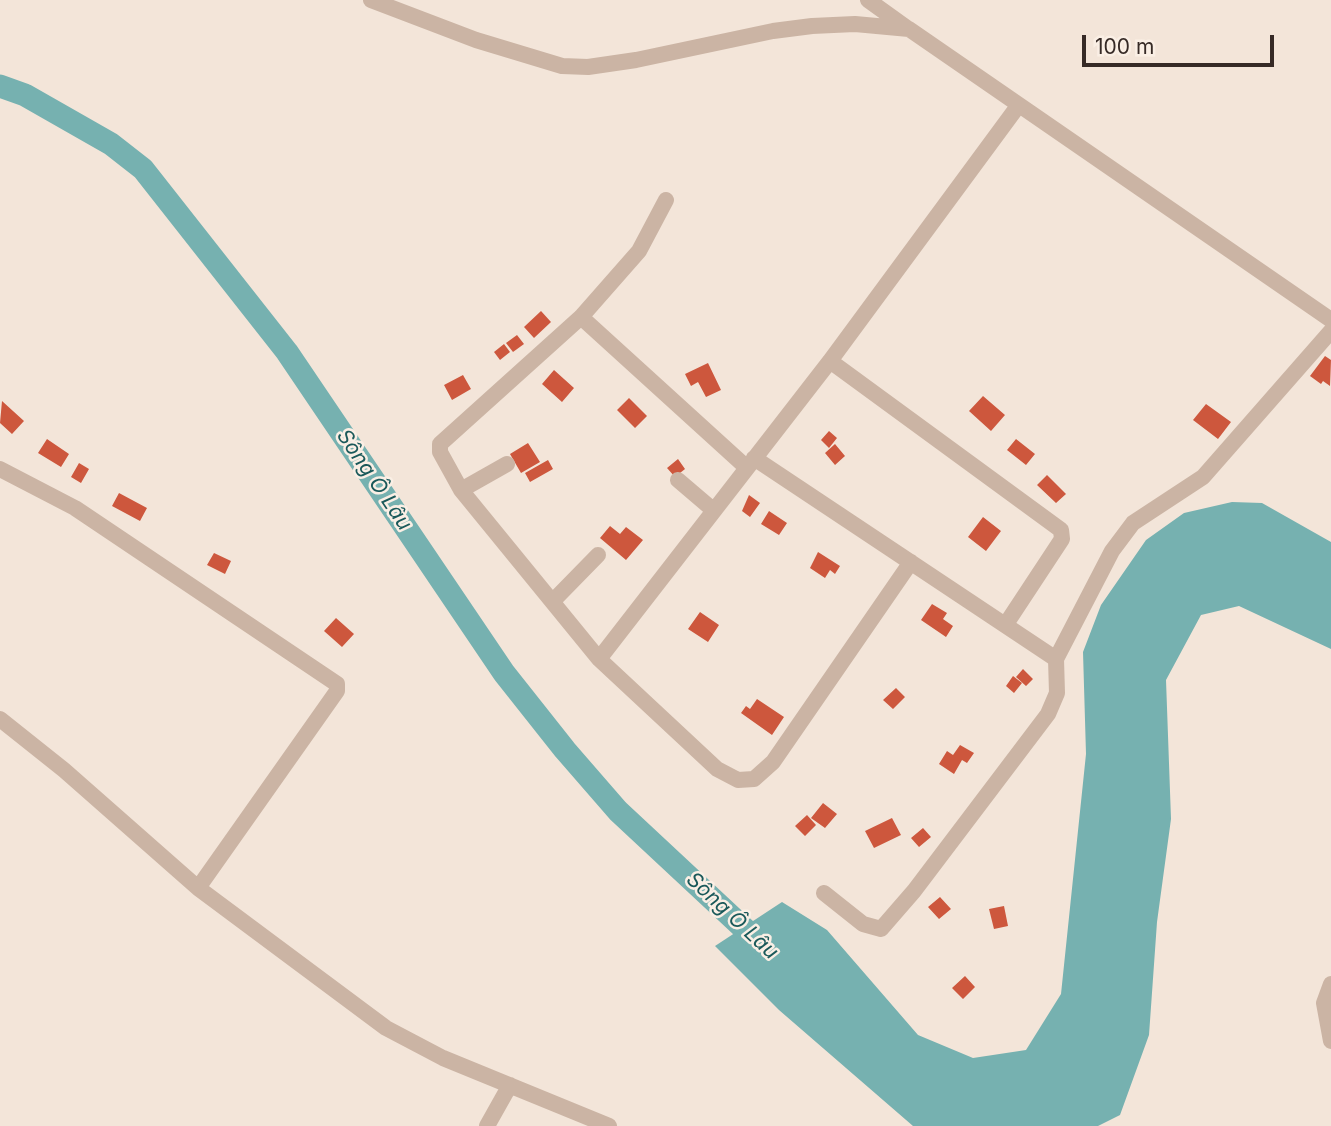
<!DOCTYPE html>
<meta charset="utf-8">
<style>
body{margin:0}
#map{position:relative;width:1331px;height:1126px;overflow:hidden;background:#f3e5d9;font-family:Inter,sans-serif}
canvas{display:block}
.scale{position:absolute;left:1082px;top:35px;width:192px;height:32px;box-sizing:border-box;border:4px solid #362a26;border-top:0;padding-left:9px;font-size:21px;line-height:24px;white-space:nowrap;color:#362a26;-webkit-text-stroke:5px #faefe5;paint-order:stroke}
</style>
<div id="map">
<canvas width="1331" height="1126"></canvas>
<div class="scale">100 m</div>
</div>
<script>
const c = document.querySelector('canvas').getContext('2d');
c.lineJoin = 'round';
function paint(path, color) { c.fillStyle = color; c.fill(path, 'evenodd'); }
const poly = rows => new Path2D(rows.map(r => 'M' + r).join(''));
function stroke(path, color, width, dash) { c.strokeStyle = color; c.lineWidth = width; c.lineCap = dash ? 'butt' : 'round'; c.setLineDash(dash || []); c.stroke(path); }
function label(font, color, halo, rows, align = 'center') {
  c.font = font + ' Inter,sans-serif'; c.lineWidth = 5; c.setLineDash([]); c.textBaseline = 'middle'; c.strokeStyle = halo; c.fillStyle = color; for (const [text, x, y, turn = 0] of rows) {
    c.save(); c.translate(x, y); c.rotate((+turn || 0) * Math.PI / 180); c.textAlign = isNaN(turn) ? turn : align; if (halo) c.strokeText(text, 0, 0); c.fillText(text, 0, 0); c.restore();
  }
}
paint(poly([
 [1232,502,1262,503,1331,542,1331,649,1239,606,1201,615,1166,680,1171,819,1157,922,1149,1035,1120,1115,1098,1126,913,1126,779,1010,715,946,782,902,827,930,918,1035,973,1058,1026,1050,1061,994,1086,754,1083,652,1101,605,1146,540,1184,513]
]), '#76b1b0');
stroke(poly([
 [0,86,25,95,111,144,143,169,287,352,504,673,565,750,618,811,766,949]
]), '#76b1b0', 23);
paint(poly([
 [541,311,551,322,534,338,524,327],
 [517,335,524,344,513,352,506,343],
 [504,344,510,352,500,360,494,352],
 [1325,356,1331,360,1330,386,1323,381,1321,384,1310,376],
 [708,363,721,390,706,397,698,382,691,386,685,374],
 [554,370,574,388,562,402,542,384],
 [463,375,471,389,452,400,444,385],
 [983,396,1005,415,991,431,969,411],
 [629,398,647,416,635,428,617,410],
 [2,401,24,421,12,434,0,423],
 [1206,404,1231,422,1218,439,1193,420],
 [829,431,837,438,829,448,821,440],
 [47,439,69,454,61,467,38,453],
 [1016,439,1035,454,1026,465,1007,450],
 [528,443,540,462,521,473,510,454],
 [835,444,845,456,835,465,825,453],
 [678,459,685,469,675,477,667,468],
 [548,460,553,469,530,482,525,473],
 [79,463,89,469,81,483,71,477],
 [1047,475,1066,494,1056,503,1037,485],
 [119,493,147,508,140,521,112,506],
 [749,495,760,503,750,517,742,511],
 [769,511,787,523,779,535,761,524],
 [983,517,1001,531,986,551,968,537],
 [610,526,620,534,626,527,643,540,626,560,600,538],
 [818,552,840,566,835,574,830,570,825,578,810,568],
 [214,553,231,561,225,574,207,565],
 [932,604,947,613,943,619,953,626,946,637,921,620],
 [700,612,719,625,708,642,688,629],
 [336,618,354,634,342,647,324,631],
 [1023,669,1033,679,1026,686,1016,677],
 [1013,676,1022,683,1014,693,1006,686],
 [896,688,905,697,893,709,883,700],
 [757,699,784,717,772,735,741,713,746,706,750,709],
 [960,745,974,753,967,763,962,760,954,774,939,764,947,751,953,755],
 [823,803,837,814,825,828,811,818],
 [807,815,816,825,805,836,795,826],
 [892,818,901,835,874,848,865,831],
 [923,828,931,837,919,847,911,838],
 [940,897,951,909,939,919,928,907],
 [1004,906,1008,926,994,929,989,909],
 [965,976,975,987,963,999,952,988]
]), '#cd573d');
stroke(poly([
 [371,0,476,40,562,66,588,67,636,60,773,31,812,26,855,24,909,29,1331,320],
 [868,0,907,28],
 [666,200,639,251,581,317,440,444,440,452,461,490,599,659,717,769,738,780,754,779,773,762,911,562],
 [581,317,746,467],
 [830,361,1061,530,1062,539,1006,624],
 [754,458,1056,659,1057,693,1048,714,914,891,881,929,863,924,824,893],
 [0,469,75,508,337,684,337,691,198,888],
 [678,480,712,509],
 [461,490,507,464],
 [553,601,598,555],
 [599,659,830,361,1018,106],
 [1056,659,1112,551,1133,523,1203,477,1331,331],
 [0,719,64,770,198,888,386,1028,443,1058,609,1126],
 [1331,984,1324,1003,1331,1041],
 [487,1126,510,1085]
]), '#cbb4a4', 16);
label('italic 21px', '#1a595a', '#faefe5', [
 ["Sông Ô Lâu",374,480,56],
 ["Sông Ô Lâu",732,916,43]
]);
</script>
